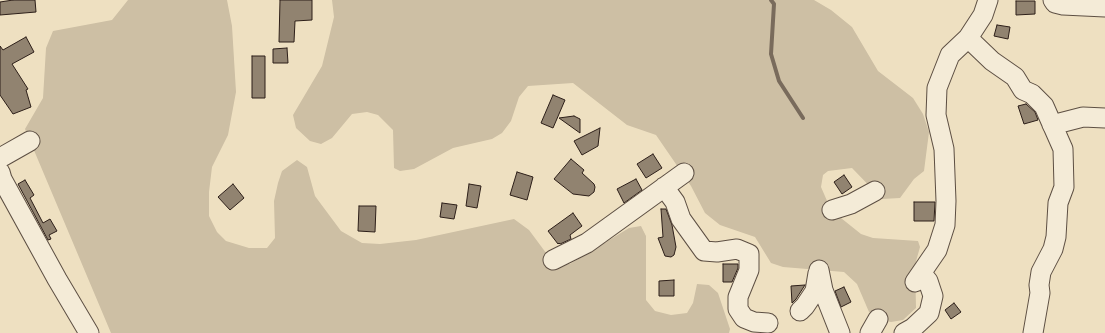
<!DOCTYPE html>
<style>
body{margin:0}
canvas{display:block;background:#eee0c1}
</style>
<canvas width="1105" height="333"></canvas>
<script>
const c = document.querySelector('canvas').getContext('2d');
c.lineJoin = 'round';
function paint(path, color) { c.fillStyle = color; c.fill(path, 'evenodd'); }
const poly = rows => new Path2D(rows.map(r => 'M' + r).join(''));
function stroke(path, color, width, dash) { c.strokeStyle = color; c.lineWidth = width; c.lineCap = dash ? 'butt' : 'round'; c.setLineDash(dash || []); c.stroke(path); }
paint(poly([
 [128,0,227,0,232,26,236,92,228,135,212,167,209,192,209,216,217,232,226,241,249,248,267,248,275,238,274,201,278,183,282,171,297,160,307,167,315,196,341,231,362,243,380,244,416,240,514,219,529,230,555,265,570,264,629,228,641,226,646,236,646,300,655,311,671,315,687,313,693,303,697,284,709,285,718,293,730,329,729,333,111,333,25,129,43,98,46,48,53,31,112,20],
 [332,0,814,0,831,10,852,27,878,71,913,98,923,114,929,132,924,171,914,179,900,198,882,199,852,168,828,171,823,175,821,187,831,210,861,234,873,238,918,241,920,247,915,265,916,308,903,320,891,322,879,319,869,312,857,284,844,272,783,267,771,263,755,237,720,225,705,213,691,186,656,135,627,125,573,83,528,86,519,97,511,121,502,133,492,139,453,148,414,169,400,171,394,168,393,130,378,115,367,112,352,114,332,138,321,144,310,141,296,128,293,115,322,66,334,17]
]), '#cdbfa4');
stroke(poly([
 [771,0,774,4,771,54,779,81,803,118]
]), '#796b5c', 4);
const building = poly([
 [13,0,35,0,36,12,0,15,0,2,13,0],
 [280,0,312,0,312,20,295,21,294,42,279,42,280,0],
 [1016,1,1035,1,1035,14,1016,15,1016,1],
 [997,25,1010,27,1008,39,994,36,997,25],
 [26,37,34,52,12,64,28,89,26,90,31,107,13,114,0,95,0,46,3,50,26,37],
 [287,48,288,63,273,63,273,49,287,48],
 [252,56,265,56,265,98,252,98,252,56],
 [553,95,565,100,553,128,541,123,553,95],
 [1026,104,1035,112,1038,120,1024,124,1018,106,1026,104],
 [574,116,580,119,580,133,559,118,574,116],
 [600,128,598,146,582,155,574,141,600,128],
 [653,154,662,168,646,178,637,164,653,154],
 [571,159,584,170,582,173,594,184,595,187,594,192,589,196,573,194,554,179,571,159],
 [517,172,533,177,527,200,510,195,517,172],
 [844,175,852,187,842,194,834,182,844,175],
 [636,179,642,190,624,203,617,189,636,179],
 [25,180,34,195,30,198,43,223,50,219,57,231,49,235,51,239,48,240,18,184,25,180],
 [233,184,244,198,230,210,218,197,233,184],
 [469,184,481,186,477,208,466,206,469,184],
 [914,202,935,202,934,221,914,221,914,202],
 [442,203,457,205,454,219,440,217,442,203],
 [359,206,376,206,375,232,358,231,359,206],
 [661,209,666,209,672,225,676,247,674,255,671,257,665,256,658,238,663,237,661,209],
 [573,213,582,226,570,235,571,239,560,244,559,243,558,244,548,231,573,213],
 [723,264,738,264,738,268,732,282,723,282,723,264],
 [674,280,674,296,659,296,659,281,674,280],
 [805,285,796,299,792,303,791,286,805,285],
 [844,287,851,302,841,307,835,291,844,287],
 [954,303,961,312,951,319,945,310,954,303]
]);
paint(building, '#918370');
stroke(building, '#2d1f19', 1);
const minor = poly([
 [1053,0,1055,3,1063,5,1105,7],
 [968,38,992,61,1015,77,1023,90,1032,94,1044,106,1063,149,1064,187,1058,203,1056,237,1053,249,1041,272,1039,285,1040,293,1033,333],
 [1052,125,1083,117,1105,118],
 [0,158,30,141],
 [0,172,2,179,57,279,89,333],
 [664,187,675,202,681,219,704,251,717,252,737,249,749,254,749,270,738,297,738,309,744,318,754,322,768,323],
 [832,210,851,204,875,191],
 [553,260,587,243,684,173],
 [819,270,823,290,840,333],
 [915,282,937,250,945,225,946,201,944,149,936,115,937,88,950,55,968,38,983,15,988,0],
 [800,311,805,306,815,291,818,273],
 [870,333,878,319],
 [904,333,913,328,929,313,933,296,928,281,922,274]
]);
stroke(minor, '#5d4f43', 21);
stroke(minor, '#f4ebd7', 19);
</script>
